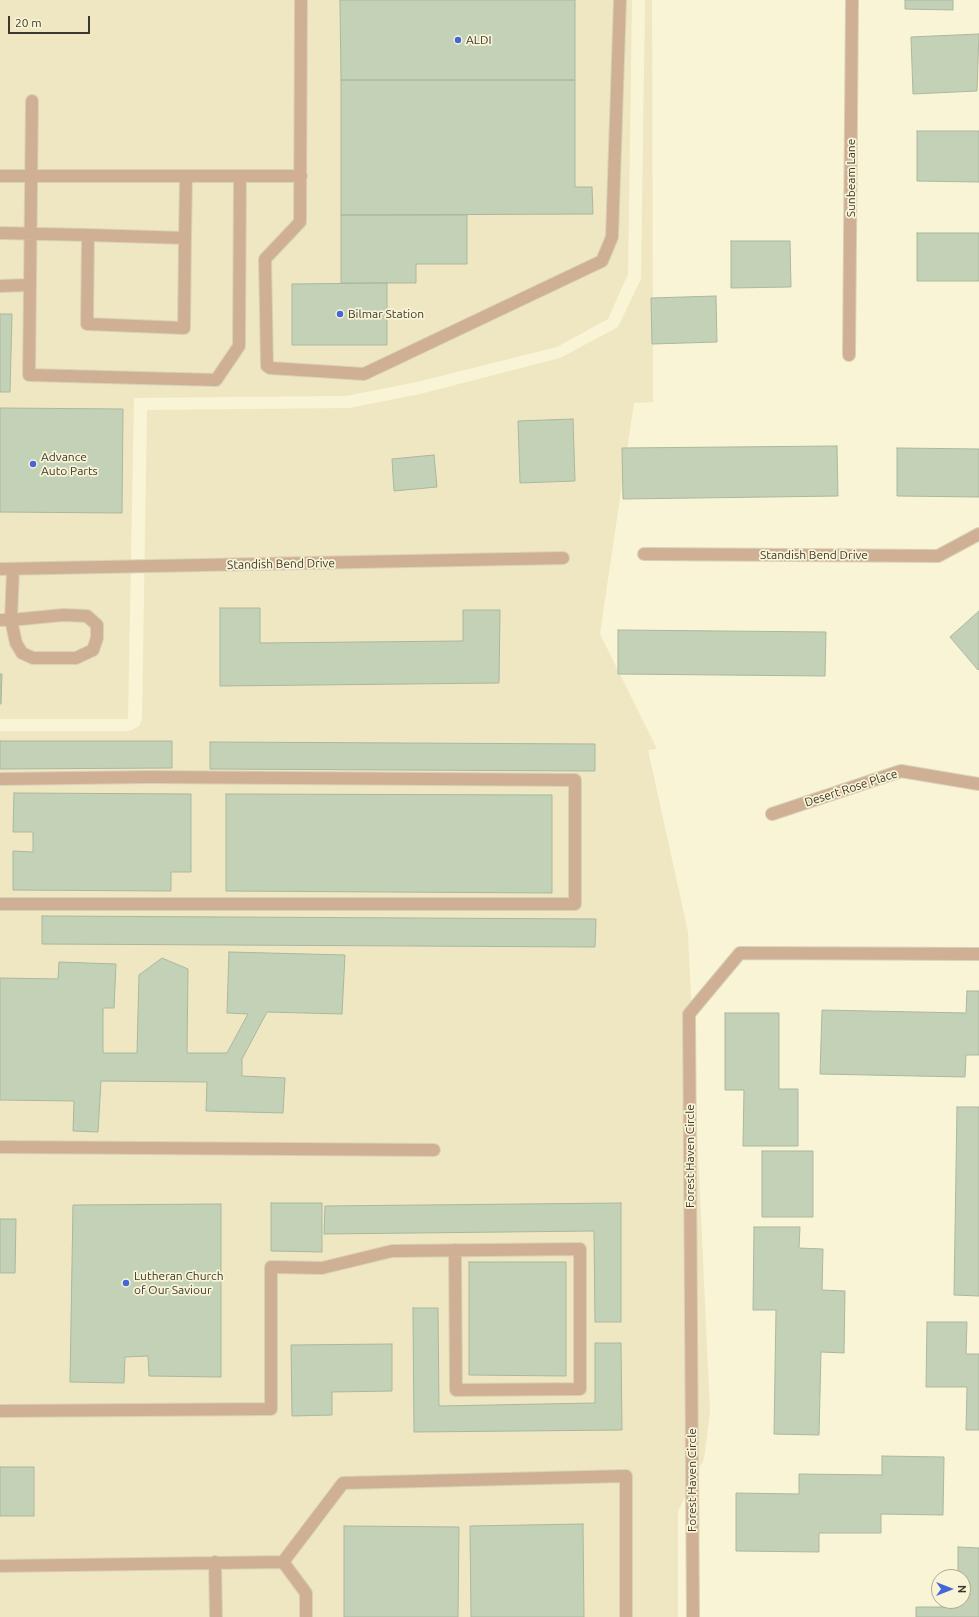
<!DOCTYPE html>
<style>
body{margin:0}
#map{position:relative;width:979px;height:1617px;overflow:hidden;background:#faf4d6;font-family:Ubuntu,sans-serif}
canvas{display:block}
.north{position:absolute;left:931px;top:1569px;width:40px;height:40px;box-sizing:border-box;background:#faf4d6;border:1px solid #aea992;border-radius:50%;rotate:90deg;font-size:11px;font-weight:700;line-height:16px;text-align:center;color:#3b382d}
.north::after{content:'';display:block;margin:auto;width:14px;height:18px;background:#4566d9;clip-path:polygon(50% 0,100% 100%,50% 72%,0 100%)}
.scale{position:absolute;left:8px;top:16px;width:82px;height:18px;box-sizing:border-box;border:2px solid #3b382d;border-top:0;padding-left:5px;font-size:12px;line-height:14px;white-space:nowrap;color:#3b382d;-webkit-text-stroke:3px #faf4d6;paint-order:stroke}
</style>
<div id="map">
<canvas width="979" height="1617"></canvas>
<div class="north">N</div>
<div class="scale">20 m</div>
</div>
<script>
const c = document.querySelector('canvas').getContext('2d');
c.lineJoin = 'round';
function paint(path, color) { c.fillStyle = color; c.fill(path, 'evenodd'); }
const poly = rows => new Path2D(rows.map(r => 'M' + r).join(''));
function stroke(path, color, width, dash) { c.strokeStyle = color; c.lineWidth = width; c.lineCap = dash ? 'butt' : 'round'; c.setLineDash(dash || []); c.stroke(path); }
function label(font, color, halo, rows, align = 'center') {
  c.font = font + ' Ubuntu,sans-serif'; c.lineWidth = 3.5; c.setLineDash([]); c.textBaseline = 'middle'; c.strokeStyle = halo; c.fillStyle = color; for (const [text, x, y, turn = 0] of rows) {
    c.save(); c.translate(x, y); c.rotate((+turn || 0) * Math.PI / 180); c.textAlign = isNaN(turn) ? turn : align; if (halo) c.strokeText(text, 0, 0); c.fillText(text, 0, 0); c.restore();
  }
}
paint(poly([
 [0,0,632,0,628,274,608,319,557,347,417,382,346,396,134,398,128,719,0,719],
 [645,0,652,0,653,402,634,403,600,634,657,749,648,750,688,932,710,1412,704,1459,678,1511,678,1617,0,1617,0,731,128,731,132,730,139,726,142,719,147,410,349,408,420,394,560,358,618,327,641,279]
]), '#efe7c2');
const building = poly([
 [340,0,575,0,575,80,341,80,340,0],
 [905,0,953,0,953,10,905,9,905,0],
 [979,34,977,91,913,94,911,37,979,34],
 [341,80,575,80,575,187,592,187,593,214,341,215,341,80],
 [917,131,979,131,979,182,917,181,917,131],
 [341,215,467,215,467,264,416,264,416,283,341,283,341,215],
 [917,233,979,233,979,281,917,281,917,233],
 [731,241,790,241,791,287,731,288,731,241],
 [387,283,387,345,292,345,292,284,387,283],
 [716,296,717,342,652,344,651,298,716,296],
 [0,314,12,314,10,392,0,392,0,314],
 [0,408,123,409,122,513,0,512,0,408],
 [573,419,575,481,520,483,518,421,573,419],
 [837,446,838,496,623,499,622,448,837,446],
 [897,448,979,449,979,497,897,496,897,448],
 [434,455,437,487,394,491,392,459,434,455],
 [220,608,260,608,260,643,463,641,463,610,500,610,499,683,220,686,220,608],
 [979,611,979,669,978,670,950,637,979,611],
 [618,630,826,632,825,676,618,674,618,630],
 [0,674,2,674,1,704,0,704,0,674],
 [0,741,172,741,172,768,0,769,0,741],
 [210,742,595,744,595,771,210,769,210,742],
 [14,793,191,794,191,872,171,872,171,891,13,890,13,851,33,852,33,832,13,832,14,793],
 [226,794,552,795,552,893,226,891,226,794],
 [42,916,596,919,595,947,42,944,42,916],
 [229,952,345,955,342,1014,267,1012,242,1059,242,1076,285,1078,283,1113,206,1111,207,1082,101,1081,98,1132,73,1131,74,1101,0,1100,0,978,58,979,59,962,116,964,114,1008,103,1008,103,1053,137,1053,139,975,162,958,188,969,187,1053,227,1053,248,1014,227,1013,229,952],
 [967,991,979,991,979,1055,966,1055,965,1077,820,1074,822,1010,966,1013,967,991],
 [725,1013,779,1013,779,1089,798,1089,798,1146,743,1146,744,1090,725,1090,725,1013],
 [957,1107,979,1107,979,1296,954,1295,957,1107],
 [762,1151,813,1151,813,1217,762,1217,762,1151],
 [271,1203,322,1203,322,1252,271,1251,271,1203],
 [621,1203,621,1322,595,1322,594,1231,324,1234,325,1206,621,1203],
 [221,1204,221,1377,149,1376,148,1356,125,1357,124,1383,70,1382,73,1205,221,1204],
 [0,1219,16,1219,15,1273,0,1273,0,1219],
 [754,1227,800,1227,799,1248,823,1249,822,1290,845,1291,844,1353,821,1352,819,1435,774,1434,776,1310,753,1310,754,1227],
 [469,1262,566,1262,566,1376,469,1375,469,1262],
 [413,1308,438,1308,439,1406,595,1403,595,1343,621,1343,622,1430,414,1432,413,1308],
 [927,1322,967,1322,966,1354,979,1354,979,1430,966,1430,967,1387,926,1387,927,1322],
 [392,1344,392,1391,332,1392,332,1415,292,1416,291,1345,392,1344],
 [882,1456,944,1457,943,1515,881,1514,881,1533,819,1533,819,1552,736,1551,736,1493,799,1494,799,1474,882,1475,882,1456],
 [0,1467,34,1467,34,1516,0,1516,0,1467],
 [583,1524,584,1617,471,1617,470,1526,583,1524],
 [344,1526,459,1527,458,1617,344,1617,344,1526],
 [958,1547,979,1548,979,1617,916,1617,916,1607,958,1607,958,1601,963,1601,963,1577,958,1577,958,1547]
]);
paint(building, '#c3d2b7');
stroke(building, '#aab89e', 1);
const lane = poly([
 [301,0,300,222,265,259,267,366,270,368,364,374,602,261,612,237,620,0],
 [32,101,29,375,216,380,239,346,240,176],
 [0,176,301,176],
 [0,233,88,235],
 [185,238,88,235,87,324,184,328,185,238,186,177],
 [0,286,29,285],
 [63,615,87,616,97,625,97,638,93,650,76,658,33,658,22,653,16,643,11,620,63,615],
 [0,620,11,620,13,569],
 [0,779,148,777,575,780,575,904,0,904],
 [0,1147,434,1150],
 [0,1411,271,1409,271,1267,322,1268,392,1251,580,1249,580,1389,456,1390,455,1250],
 [215,1562,216,1617],
 [283,1562,306,1593,306,1617],
 [0,1566,283,1562,343,1483,626,1476,626,1617]
]);
const street = poly([
 [849,355,852,0],
 [644,554,938,556,979,534],
 [0,569,563,558],
 [772,814,901,771,979,784],
 [693,1617,689,1014,740,953,979,954]
]);
stroke(lane, '#d8d2b8', 14);
stroke(street, '#d8d2b8', 14);
stroke(lane, '#d0b094', 12);
stroke(street, '#d0b094', 12);
for (const [x, y, r, color] of [
 [458,40,4,"#4566d9"],
 [340,314,4,"#4566d9"],
 [33,464,4,"#4566d9"],
 [126,1283,4,"#4566d9"]
]) { const dot = new Path2D(); dot.arc(x, y, r, 0, 2 * Math.PI); c.fillStyle = color; c.fill(dot); stroke(dot, '#faf4d6', 1.5); }
label('12px', '#3b382d', '#faf4d6', [
 ["ALDI",466,40],
 ["Bilmar Station",348,314],
 ["Advance",41,457],
 ["Auto Parts",41,471],
 ["Lutheran Church",134,1276],
 ["of Our Saviour",134,1290]
], 'left');
label('12px', '#3b382d', '#faf4d6', [
 ["Sunbeam Lane",851,178,-90],
 ["Standish Bend Drive",814,555],
 ["Standish Bend Drive",281,564,-1],
 ["Desert Rose Place",851,788,-18],
 ["Forest Haven Circle",690,1156,-90],
 ["Forest Haven Circle",692,1480,-90]
]);
</script>
